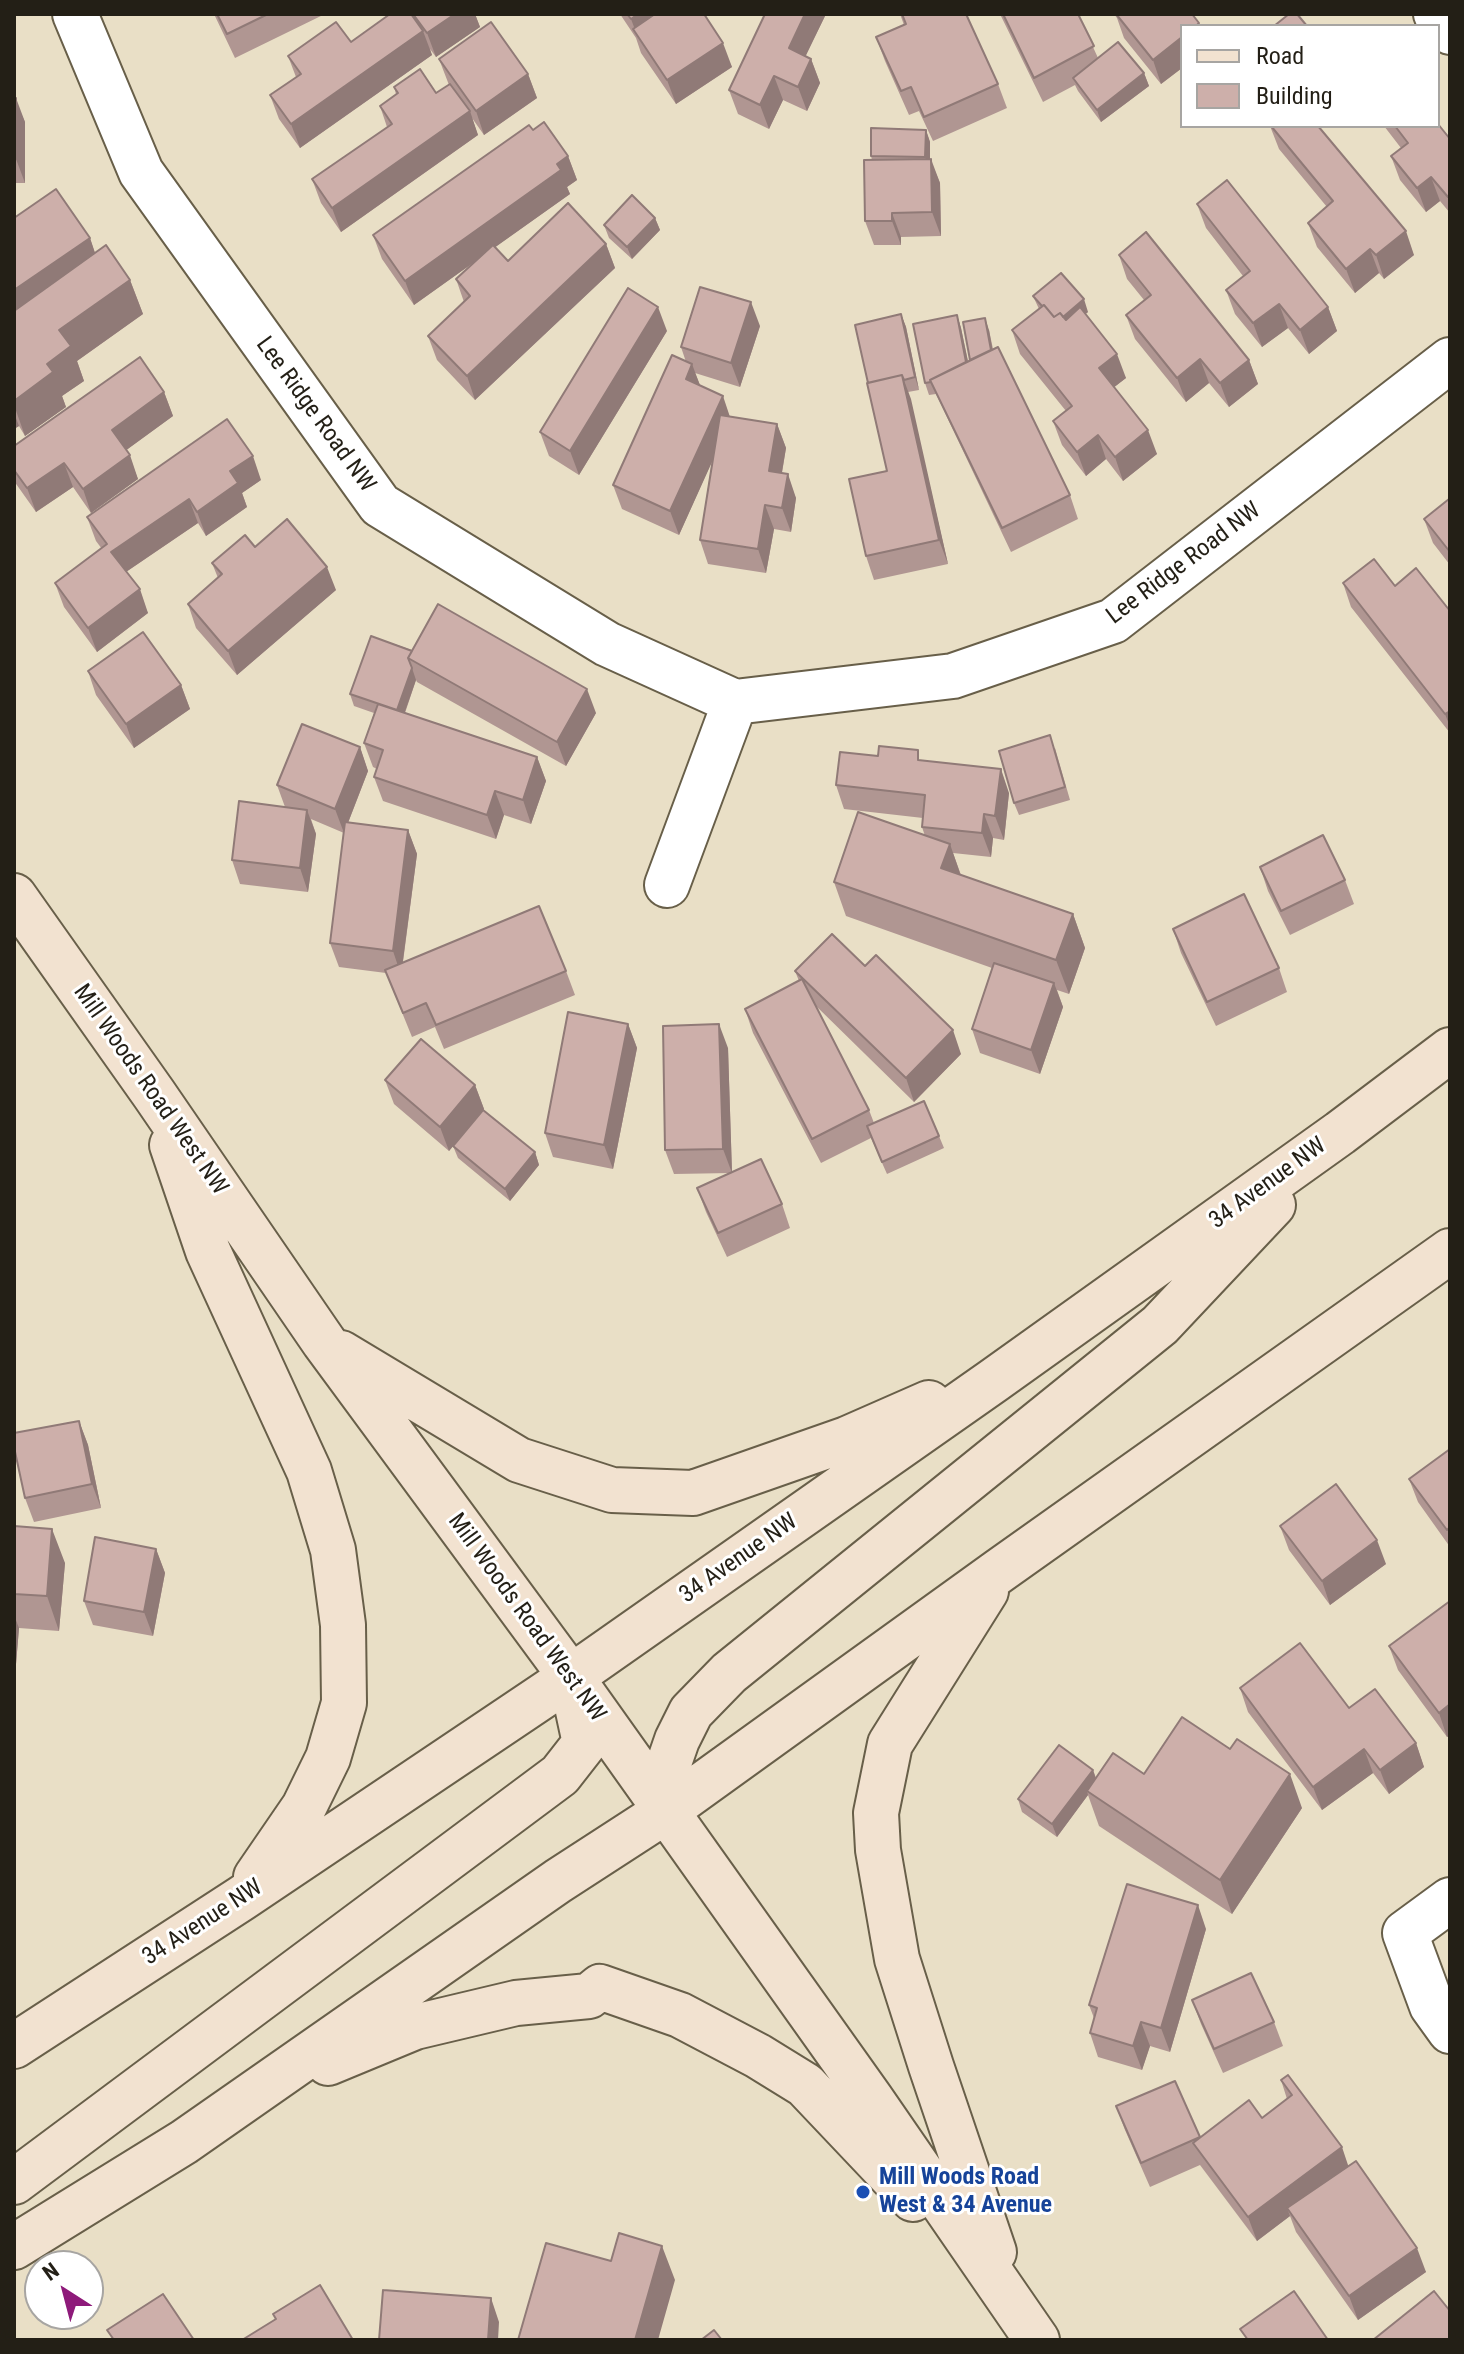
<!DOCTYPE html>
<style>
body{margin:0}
#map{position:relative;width:1464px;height:2354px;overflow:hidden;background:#e9dfc6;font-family:"Roboto Condensed",sans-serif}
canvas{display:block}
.frame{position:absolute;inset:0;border:16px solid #231f16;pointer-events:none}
.legend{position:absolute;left:1180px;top:24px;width:260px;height:104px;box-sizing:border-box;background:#fff;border:2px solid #a7a5a2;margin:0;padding:10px 14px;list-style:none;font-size:24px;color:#231f16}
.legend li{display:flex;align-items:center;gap:16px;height:40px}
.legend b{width:40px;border:2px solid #a7a5a2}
.north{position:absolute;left:24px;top:2250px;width:80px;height:80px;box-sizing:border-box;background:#fff;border:2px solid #a7a5a2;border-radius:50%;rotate:324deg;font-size:22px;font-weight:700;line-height:32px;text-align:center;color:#231f16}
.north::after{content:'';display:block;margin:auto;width:28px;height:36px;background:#8e1a7a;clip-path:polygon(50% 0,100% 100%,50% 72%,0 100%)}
</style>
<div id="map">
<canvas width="1464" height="2354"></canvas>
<div class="frame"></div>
<ul class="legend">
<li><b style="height:10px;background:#f2e2d0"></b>Road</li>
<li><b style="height:22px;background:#cdafaa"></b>Building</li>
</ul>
<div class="north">N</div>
</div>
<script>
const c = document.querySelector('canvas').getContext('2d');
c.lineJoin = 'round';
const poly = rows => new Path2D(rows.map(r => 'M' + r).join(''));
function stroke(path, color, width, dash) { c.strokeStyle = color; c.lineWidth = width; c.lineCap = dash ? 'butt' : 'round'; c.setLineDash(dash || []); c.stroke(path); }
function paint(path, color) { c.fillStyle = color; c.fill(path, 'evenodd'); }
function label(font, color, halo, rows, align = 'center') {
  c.font = font + ' "Roboto Condensed",sans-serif'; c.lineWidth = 6; c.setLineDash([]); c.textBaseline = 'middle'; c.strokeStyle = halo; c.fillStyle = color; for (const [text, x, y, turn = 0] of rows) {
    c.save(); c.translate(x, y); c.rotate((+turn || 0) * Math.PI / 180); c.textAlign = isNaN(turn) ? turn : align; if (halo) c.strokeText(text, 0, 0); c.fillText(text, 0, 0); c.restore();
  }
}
const street = poly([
 [75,14,141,172,380,505,607,644,735,702,953,676,1113,621,1450,360],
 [1436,14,1450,32],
 [667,885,735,702],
 [1450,1900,1405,1933,1432,2006,1450,2031]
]);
const secondary = poly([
 [14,896,154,1094,324,1342,571,1677,871,2099,1037,2340],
 [172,1145,208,1251,309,1471,333,1550,343,1625,344,1703,328,1758,304,1807,256,1877],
 [341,1353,519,1460,612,1490,693,1493,847,1439,929,1403],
 [986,1591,890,1744,876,1813,878,1850,897,1959,931,2066,994,2252],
 [666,1811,668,1766,677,1740,691,1712,729,1673,1160,1325,1273,1205],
 [14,2046,242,1898,571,1677,993,1381,1340,1133,1450,1050],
 [328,2063,415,2027,516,2003,589,1996,600,1987,680,2015,758,2056,805,2085,913,2199],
 [14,2182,560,1775,585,1743,574,1692],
 [14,2247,184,2142,558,1881,666,1811,999,1571,1450,1251]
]);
stroke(street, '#685f49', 48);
stroke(secondary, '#685f49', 48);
stroke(street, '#fff', 44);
stroke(secondary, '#f2e2d0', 44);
paint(poly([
 [214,14,325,14,235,58],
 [390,14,475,14,480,27,436,57,430,49,432,55,300,148,279,119,270,95,296,77,288,56,351,42],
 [620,14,704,14,732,67,676,104,641,53,636,38],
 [826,14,805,56,811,59,820,83,807,111,783,100,769,129,738,114,729,90],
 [900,14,966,14,998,84,1007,108,933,141,919,111,909,115,885,61,876,37,904,25],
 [1000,14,1078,14,1098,58,1144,73,1149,86,1101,122,1078,91,1075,85,1043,102],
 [1114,14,1192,14,1182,26,1182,68,1161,84,1124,38,1117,18],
 [439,59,528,74,537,98,484,135,472,118,478,135,341,232,321,203,312,179,387,127,380,106,396,94,394,87,436,93,449,85],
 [14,98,25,122,25,183,14,183],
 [1270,126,1414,255,1384,279,1379,273,1355,293,1317,247,1308,223,1327,207,1279,149],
 [1384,126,1438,126,1450,139,1450,213,1440,201,1426,212,1400,180,1391,156,1401,148],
 [533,130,568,156,577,180,567,187,570,194,495,247,508,261,606,244,615,268,475,400,437,360,428,336,464,302,456,279,474,262,414,305,382,259,373,235],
 [926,130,930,142,930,159,940,183,941,236,901,237,901,245,874,245,865,221,872,160,871,156],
 [1197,204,1328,307,1337,331,1309,354,1288,328,1262,347,1235,314,1226,290,1243,276,1206,228],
 [14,218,90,238,95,253,130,280,143,314,77,361,84,381,62,396,66,407,25,436,19,426,14,429],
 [655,218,660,230,632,259,609,238,604,225],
 [1119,255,1249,360,1258,384,1229,407,1209,383,1186,402,1135,339,1126,315,1144,300,1127,279],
 [1033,296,1088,312,1085,314,1126,378,1114,387,1157,454,1123,481,1106,459,1086,476,1062,445,1053,421,1066,411,1020,354,1012,330,1039,309],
 [901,314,906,327,919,390,908,392,948,564,874,580,866,556,887,471,868,383],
 [957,315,961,328,968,361,989,330,993,349,1070,495,1078,519,1011,552,936,394,929,395,925,383],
 [760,326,740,387,695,373,700,385,730,417,777,424,786,448,782,473,796,498,791,532,774,529,766,573,708,564,700,540,712,461,679,535,622,509,613,485,686,362,681,347],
 [667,331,579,475,549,456,540,432],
 [164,392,173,416,126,450,138,479,91,513,73,487,36,512,14,481,14,446],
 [261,480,242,493,247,507,206,536,198,523,126,572,148,613,97,652,64,607,55,583,102,549,96,541,87,517],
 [1450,501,1450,565,1433,543,1424,519],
 [255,547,336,590,237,675,196,628,188,604,218,578,212,563],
 [1343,583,1450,611,1450,733,1351,607],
 [371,636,596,713,566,766,417,682,416,680,405,713,537,757,546,781,531,824,504,815,496,839,383,801,374,777,377,769,373,767,364,743,374,713,354,706,350,694],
 [88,671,181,685,190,709,134,748,96,695],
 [360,747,368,771,348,823,408,830,417,854,403,962,566,971,575,995,444,1049,435,1027,412,1037,386,973,339,967,330,943,344,833,311,819,316,834,308,892,240,884,232,860,285,807,277,785],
 [1055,748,1070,800,1019,815,1014,803],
 [922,761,1009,793,1004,840,993,838,991,857,953,853,961,875,1073,914,1085,948,1069,994,1057,990,1063,1007,1040,1074,980,1053,972,1029,992,968,846,916,834,882,925,836,922,827,923,818,844,809,836,785],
 [1260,867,1345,880,1354,904,1290,935,1268,891],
 [1173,929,1279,968,1287,992,1216,1026,1181,953],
 [865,966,961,1054,914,1102,815,1005,869,1110,874,1123,939,1136,944,1148,887,1174,871,1138,821,1163,753,1033,745,1009,799,981,795,971],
 [628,1024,637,1048,613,1169,553,1157,545,1133],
 [728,1048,732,1173,782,1204,790,1228,727,1257,706,1212,697,1188,731,1173,674,1174,665,1150],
 [385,1080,475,1085,484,1109,449,1151,394,1104],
 [453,1146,535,1152,539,1165,510,1201,458,1158],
 [79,1421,88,1445,101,1508,34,1522,25,1498],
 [1450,1449,1450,1547,1418,1502,1409,1479],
 [14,1526,65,1563,59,1631,19,1628,15,1676],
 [1280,1526,1386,1564,1330,1605,1289,1550],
 [156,1549,165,1573,153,1636,93,1625,84,1601],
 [1450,1601,1450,1735,1447,1737,1398,1670,1389,1646],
 [1240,1688,1416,1743,1424,1767,1389,1794,1373,1773,1322,1810,1248,1712],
 [1093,1770,1096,1778,1144,1774,1302,1808,1232,1914,1099,1826,1088,1795,1057,1837,1022,1812,1018,1799],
 [1206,1929,1170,2052,1150,2046,1142,2070,1098,2057,1090,2033,1094,2018,1089,2005],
 [1192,2000,1274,2022,1283,2046,1223,2073,1201,2024],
 [1281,2080,1348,2166,1426,2272,1358,2320,1296,2232,1290,2216,1257,2241,1200,2165,1150,2187,1125,2130,1116,2106,1200,2138,1262,2118,1287,2099]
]), '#b09692');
paint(poly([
 [455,14,475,14,480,27,436,57,427,33],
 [638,14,680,14,637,35,631,19],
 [805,14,826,14,798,72,789,48],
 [423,31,432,55,300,148,291,124],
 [1182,37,1182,68,1161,84,1153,60],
 [723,43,732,67,676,104,667,80],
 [811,59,820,83,807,111,798,87],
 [1144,73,1149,86,1101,122,1097,110],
 [528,74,537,98,484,135,476,111],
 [774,76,783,100,769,129,760,105],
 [16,98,25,122,25,183,16,159],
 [470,111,478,135,341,232,332,208],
 [926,130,930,142,930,170,925,157],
 [568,156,577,180,567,187,570,194,414,305,405,281],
 [931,159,940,183,941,236,932,212],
 [1431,177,1440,201,1426,212,1417,188],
 [892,213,901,237,901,245,892,221],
 [655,218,660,230,632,259,627,247],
 [1406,231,1414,255,1384,279,1376,255],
 [90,238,98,262,14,320,14,290],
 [606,244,615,268,475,400,467,376],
 [1370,249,1379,273,1355,293,1346,269],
 [130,280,143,314,77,361,84,381,62,396,66,407,25,436,14,405,14,401,47,364,59,330],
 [1084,299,1088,312,1061,335,1056,322],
 [751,302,760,326,740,387,731,363],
 [1279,304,1288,328,1262,347,1253,323],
 [658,307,667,331,579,475,570,451],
 [1328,307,1337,331,1309,354,1300,330],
 [901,314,906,327,919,390,915,377],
 [957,315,961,328,973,386,969,374],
 [985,318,989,330,996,370,992,357],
 [1117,354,1126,378,1108,392,1099,368],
 [1200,359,1209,383,1186,402,1177,378],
 [1249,360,1258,384,1229,407,1220,383],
 [692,364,701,388,686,379],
 [902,375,911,399,948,564,939,540],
 [164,392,173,416,121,454,112,430],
 [723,396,731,420,679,535,670,511],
 [14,413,19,426,14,429],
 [777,424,786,448,778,495,769,471],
 [1148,430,1157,454,1123,481,1115,457],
 [1098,435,1106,459,1086,476,1077,452],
 [130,455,138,479,91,513,83,489],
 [253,456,261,480,242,493,247,507,206,536,197,512,230,471],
 [64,463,73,487,36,512,27,488],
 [788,474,796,498,791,532,782,508],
 [189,499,198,523,120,576,111,552],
 [765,505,774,529,766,573,758,549],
 [327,567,336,590,237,675,228,651],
 [140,589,148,613,97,652,88,628],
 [412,668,416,680,401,723,397,710],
 [181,685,190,709,134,748,126,724],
 [587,689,596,713,566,766,557,742],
 [1450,711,1450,727,1445,714],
 [360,747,368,771,344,833,335,809],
 [537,757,546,781,531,824,523,800],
 [1001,769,1009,793,1004,840,995,816],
 [495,791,504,815,496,839,487,815],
 [307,810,316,834,308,892,300,868],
 [984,814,993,838,991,857,982,833],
 [408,830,417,854,401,975,393,951],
 [950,844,962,879,941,868],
 [1073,914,1085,948,1069,994,1056,960],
 [1054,983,1063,1007,1040,1074,1031,1050],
 [628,1024,637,1048,613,1169,604,1145],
 [719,1024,728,1048,732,1173,723,1149],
 [953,1030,961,1054,914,1102,906,1078],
 [475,1085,484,1109,449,1151,440,1127],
 [535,1152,539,1165,510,1201,505,1189],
 [79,1421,88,1445,101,1508,92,1484],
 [52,1529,65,1563,59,1631,47,1596],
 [1377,1540,1386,1564,1330,1605,1322,1581],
 [156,1549,165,1573,153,1636,144,1612],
 [14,1615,19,1628,15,1676,14,1674],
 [1450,1704,1450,1735,1447,1737,1439,1713],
 [1416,1743,1424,1767,1389,1794,1380,1770],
 [1364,1749,1373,1773,1322,1810,1313,1787],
 [1093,1770,1097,1782,1087,1791,1088,1795,1057,1837,1052,1824],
 [1290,1774,1302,1808,1232,1914,1220,1880],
 [1198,1905,1206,1929,1170,2052,1161,2028],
 [1141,2022,1150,2046,1142,2070,1133,2046],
 [1342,2147,1350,2171,1287,2208,1290,2216,1257,2241,1248,2217],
 [662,2246,675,2280,658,2340,635,2340],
 [1417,2248,1426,2272,1358,2320,1349,2296],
 [491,2298,499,2322,498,2340,488,2340]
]), '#907a77');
const building = poly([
 [217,14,268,14,227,34,217,14],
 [390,14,411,14,423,31,291,124,270,95,301,74,288,56,336,22,351,42,390,14],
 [413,14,455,14,427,33,413,14],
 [627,14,638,14,631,19,627,14],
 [655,14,704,14,723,43,667,80,633,29,655,14],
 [765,14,805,14,789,48,811,59,798,87,774,76,760,105,729,90,765,14],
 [902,14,966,14,998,84,924,117,911,87,901,91,876,37,906,24,902,14],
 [1003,14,1078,14,1094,46,1034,78,1003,14],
 [1116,14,1192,14,1199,23,1196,26,1182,26,1182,37,1153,60,1116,14],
 [1289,14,1297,14,1307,26,1274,26,1289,14],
 [491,22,528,74,476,111,439,59,491,22],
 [1118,42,1144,73,1097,110,1073,78,1118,42],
 [420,69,436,93,450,84,470,111,332,208,312,179,392,124,380,106,398,93,394,87,420,69],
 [14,98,16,98,16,159,14,159,14,98],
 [544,122,568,156,557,164,561,170,405,281,373,235,529,125,533,130,544,122],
 [1438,124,1450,139,1450,196,1448,197,1431,177,1417,188,1391,156,1408,143,1395,126,1438,126,1438,124],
 [1271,126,1318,126,1406,231,1376,255,1370,249,1346,269,1308,223,1333,201,1271,126],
 [871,128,926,130,925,157,871,156,871,128],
 [931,159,932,212,892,213,892,221,865,221,864,160,931,159],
 [1227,180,1328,307,1300,330,1279,304,1253,323,1226,290,1250,271,1197,204,1227,180],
 [56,189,90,238,14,290,14,218,56,189],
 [632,195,655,218,627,247,604,225,632,195],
 [568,203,606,244,467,376,428,336,470,296,456,279,493,245,508,261,568,203],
 [1146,232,1249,360,1220,383,1200,359,1177,378,1126,315,1151,295,1119,255,1146,232],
 [106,245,130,280,59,330,71,346,47,364,53,372,14,401,14,311,106,245],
 [1061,273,1084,299,1063,317,1060,313,1054,317,1044,305,1042,306,1033,296,1061,273],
 [700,287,751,302,731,363,681,347,700,287],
 [628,288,658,307,570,451,540,432,628,288],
 [1044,305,1054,317,1060,313,1066,320,1080,307,1117,354,1099,368,1148,430,1115,457,1098,435,1077,452,1053,421,1072,406,1012,330,1044,305],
 [901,314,915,377,904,380,902,375,868,383,855,325,901,314],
 [957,315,966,362,930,380,931,382,925,383,913,324,957,315],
 [985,318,991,350,970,360,963,322,985,318],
 [998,347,1070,495,1002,528,930,380,998,347],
 [672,355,692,364,686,379,723,396,670,511,613,485,672,355],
 [140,357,164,392,112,430,130,455,83,489,64,463,27,488,14,470,14,446,140,357],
 [902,375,939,540,866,556,849,479,887,471,867,383,902,375],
 [720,415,777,424,769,471,788,474,782,508,765,505,758,549,700,540,720,415],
 [227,419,253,456,230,471,238,483,197,512,189,499,111,552,140,589,88,628,55,583,107,544,87,517,227,419],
 [1449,499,1450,501,1450,552,1424,519,1449,499],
 [287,519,327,567,228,651,188,604,222,574,212,563,245,535,255,547,287,519],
 [1374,559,1395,586,1416,568,1450,611,1450,711,1445,714,1343,583,1374,559],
 [438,604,587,689,557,742,408,658,438,604],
 [143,632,181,685,126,724,88,671,143,632],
 [371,636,412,651,408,658,412,668,397,710,350,694,371,636],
 [378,704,537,757,523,800,495,791,487,815,374,777,383,750,364,743,378,704],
 [302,724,360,747,335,809,277,785,302,724],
 [1050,735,1065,787,1014,803,999,751,1050,735],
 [879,746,918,750,918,760,1001,769,995,816,984,814,982,833,922,827,925,795,836,785,840,752,878,756,879,746],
 [239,801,307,810,300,868,232,860,239,801],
 [858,812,950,844,941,868,1073,914,1056,960,834,882,858,812],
 [345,822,408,830,393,951,330,943,345,822],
 [1323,835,1345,880,1281,911,1260,867,1323,835],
 [1244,894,1279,968,1207,1002,1173,929,1244,894],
 [539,906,566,971,436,1025,426,1003,403,1013,385,970,539,906],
 [832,934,865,966,876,955,953,1030,906,1078,795,971,832,934],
 [994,963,1054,983,1031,1050,972,1029,994,963],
 [802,979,869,1110,812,1139,745,1009,802,979],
 [568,1012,628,1024,604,1145,545,1133,568,1012],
 [719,1024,723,1149,665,1150,663,1026,719,1024],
 [421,1039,475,1085,440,1127,385,1080,421,1039],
 [924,1101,939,1136,882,1162,867,1126,924,1101],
 [483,1110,535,1152,505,1189,453,1146,483,1110],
 [761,1159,782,1204,718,1233,697,1188,761,1159],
 [79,1421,92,1484,25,1498,14,1447,14,1433,79,1421],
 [1450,1449,1450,1527,1447,1530,1409,1479,1450,1449],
 [1336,1484,1377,1540,1322,1581,1280,1526,1336,1484],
 [14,1526,52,1529,47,1596,14,1594,14,1526],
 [95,1537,156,1549,144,1612,84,1601,95,1537],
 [1450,1601,1450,1704,1439,1713,1389,1646,1450,1601],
 [1300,1643,1349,1708,1375,1689,1416,1743,1380,1770,1364,1749,1313,1787,1240,1688,1300,1643],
 [1182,1717,1230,1749,1237,1739,1290,1774,1220,1880,1087,1791,1113,1753,1144,1774,1182,1717],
 [1059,1745,1093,1770,1052,1824,1018,1799,1059,1745],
 [1127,1884,1198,1905,1161,2028,1141,2022,1133,2046,1090,2033,1097,2008,1089,2005,1127,1884],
 [1251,1973,1274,2022,1214,2049,1192,2000,1251,1973],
 [1288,2075,1342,2147,1248,2217,1193,2143,1249,2100,1262,2118,1292,2095,1281,2080,1288,2075],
 [1175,2081,1200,2137,1141,2163,1116,2106,1175,2081],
 [1356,2161,1417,2248,1349,2296,1287,2208,1356,2161],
 [619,2233,662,2246,635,2340,518,2340,546,2243,611,2261,619,2233],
 [320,2285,353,2340,242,2340,276,2319,273,2314,320,2285],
 [383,2290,491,2298,488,2340,379,2340,383,2290],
 [1294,2291,1328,2340,1248,2340,1240,2329,1294,2291],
 [1434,2291,1450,2311,1450,2340,1373,2340,1434,2291],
 [163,2294,194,2340,114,2340,107,2330,163,2294],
 [714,2330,722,2340,701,2340,714,2330]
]);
paint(building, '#cdafaa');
stroke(building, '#907a77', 2);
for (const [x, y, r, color] of [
 [863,2192,8,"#1a4fb4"]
]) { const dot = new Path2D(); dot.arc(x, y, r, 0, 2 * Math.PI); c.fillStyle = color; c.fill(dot); stroke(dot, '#fff', 3); }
label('24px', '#231f16', '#fff', [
 ["Lee Ridge Road NW",315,415,54],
 ["Lee Ridge Road NW",1184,564,-37],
 ["Mill Woods Road West NW",150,1090,55],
 ["34 Avenue NW",1268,1184,-36],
 ["34 Avenue NW",739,1559,-35],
 ["Mill Woods Road West NW",526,1618,54],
 ["34 Avenue NW",203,1923,-33]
]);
label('bold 24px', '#164399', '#fff', [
 ["Mill Woods Road",879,2178],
 ["West & 34 Avenue",879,2206]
], 'left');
</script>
